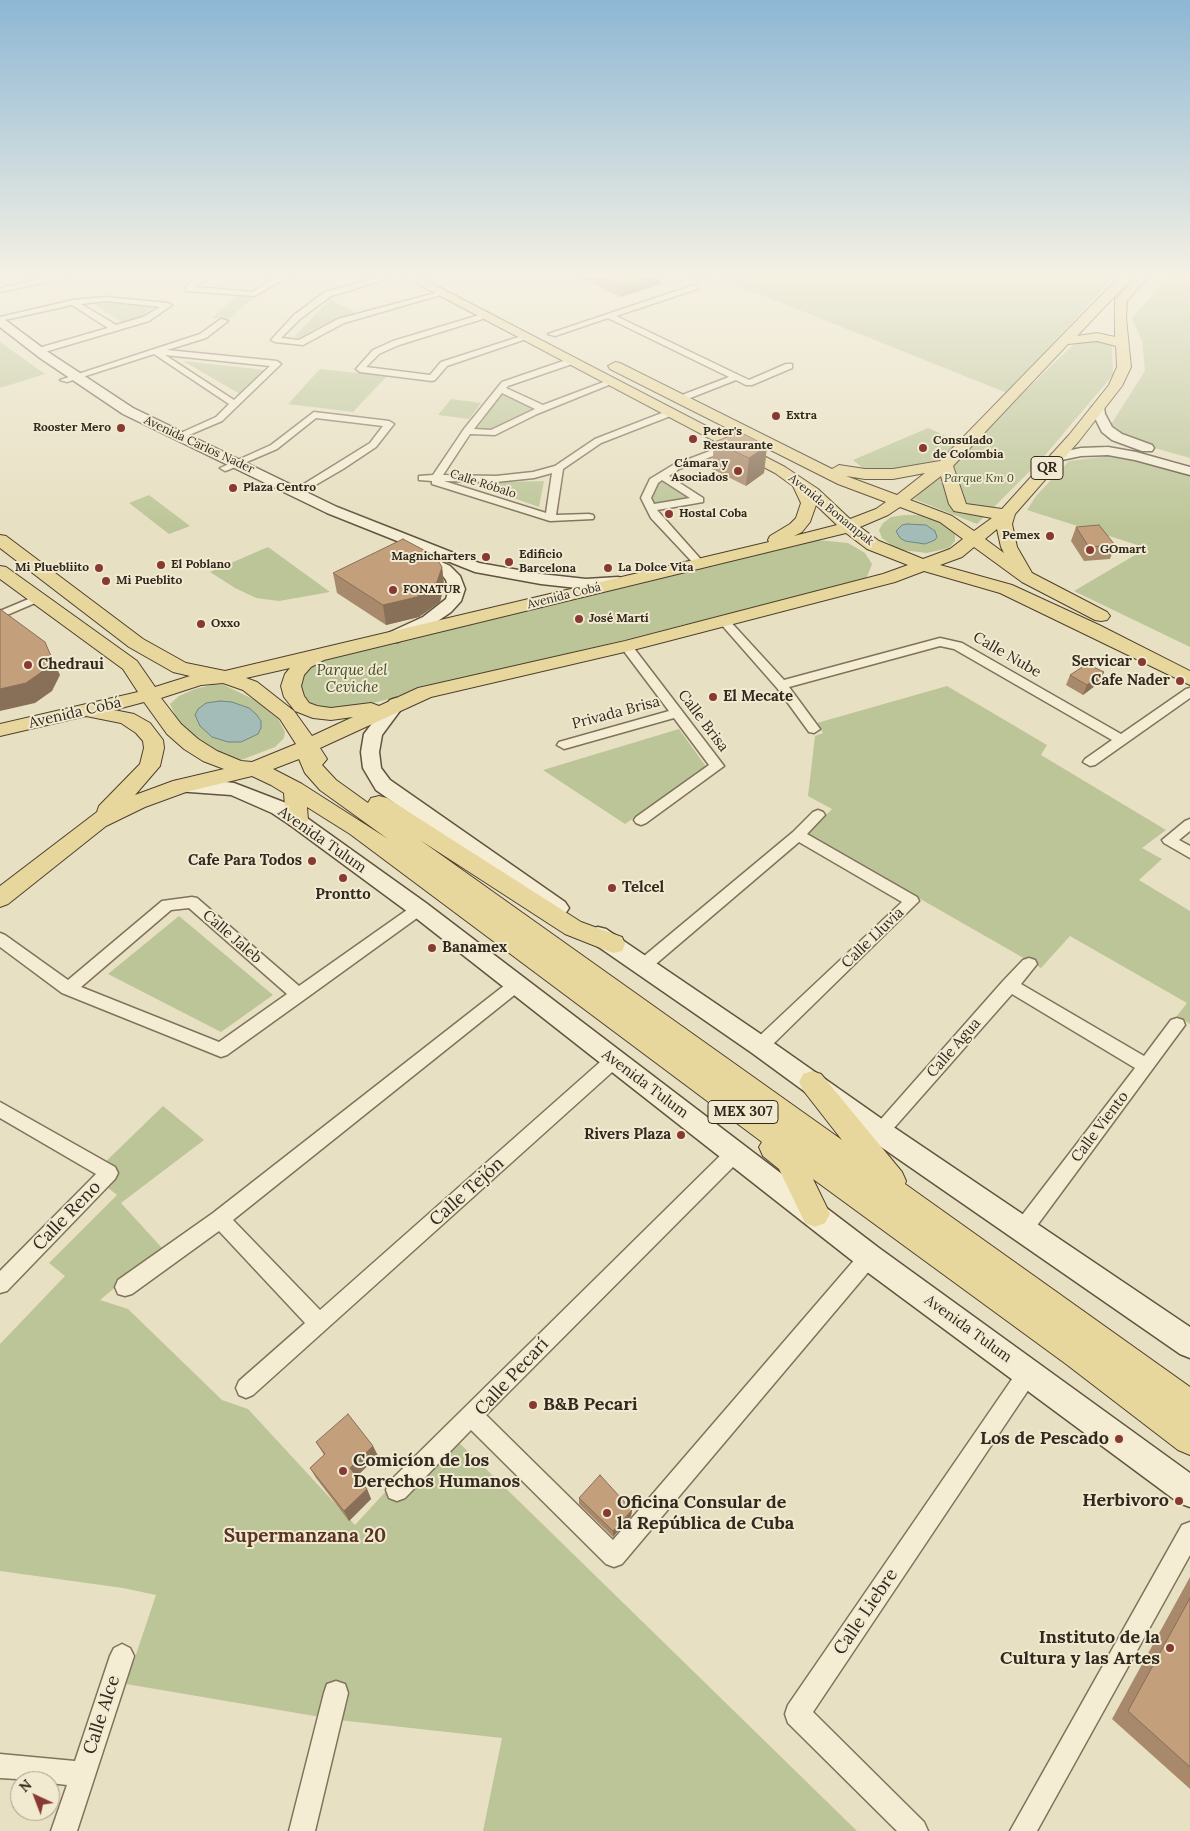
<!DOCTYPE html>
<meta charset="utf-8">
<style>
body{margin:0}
#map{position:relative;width:1190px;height:1831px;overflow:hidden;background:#e8e0c2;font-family:Lora,serif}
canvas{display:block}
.north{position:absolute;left:10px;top:1771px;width:50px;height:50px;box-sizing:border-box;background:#f1ead1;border:1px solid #a59d89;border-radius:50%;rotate:317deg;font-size:14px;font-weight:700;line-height:20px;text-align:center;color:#32291e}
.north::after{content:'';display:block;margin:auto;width:18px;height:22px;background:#883932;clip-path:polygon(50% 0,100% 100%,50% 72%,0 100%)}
</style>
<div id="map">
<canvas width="1190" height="1831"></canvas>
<div class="north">N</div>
</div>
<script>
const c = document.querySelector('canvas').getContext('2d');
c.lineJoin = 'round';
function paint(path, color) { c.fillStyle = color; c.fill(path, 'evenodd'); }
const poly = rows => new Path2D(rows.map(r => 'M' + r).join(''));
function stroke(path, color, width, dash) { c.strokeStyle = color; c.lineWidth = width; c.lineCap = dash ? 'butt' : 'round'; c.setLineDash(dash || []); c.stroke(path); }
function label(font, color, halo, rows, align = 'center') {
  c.font = font + ' Lora,serif'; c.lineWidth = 4; c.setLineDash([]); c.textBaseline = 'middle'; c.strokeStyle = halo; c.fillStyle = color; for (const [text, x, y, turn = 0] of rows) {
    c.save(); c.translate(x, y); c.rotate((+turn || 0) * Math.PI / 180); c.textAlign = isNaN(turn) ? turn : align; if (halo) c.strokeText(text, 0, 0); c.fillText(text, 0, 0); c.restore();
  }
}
paint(poly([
 [671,273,1118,273,1007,393,717,277,696,284],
 [1172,273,1190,273,1190,458,1126,440,1108,429,1145,371,1142,341,1132,318],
 [236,296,253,298,229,319,212,318],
 [330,299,357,314,335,320,313,330,301,338,294,337],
 [106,302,152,308,140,317,122,322,94,304],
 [1089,340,1112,344,1113,375,1041,460,977,524,914,499,1075,343],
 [0,342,45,374,0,388],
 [183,361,265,370,240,394],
 [320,369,387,376,353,412,288,404],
 [503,391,539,409,509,422,492,431,477,429],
 [451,399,481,403,469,419,438,415],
 [928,428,964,444,935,461,909,468,865,470,853,460],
 [1108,456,1139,459,1190,473,1190,647,1074,591,1147,548,1027,510,1036,496,1069,461],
 [661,478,694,499,654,505,649,498,656,482],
 [544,481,539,507,471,483],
 [149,495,190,526,169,534,129,503],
 [905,515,921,515,936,519,955,533,955,541,949,548,927,553,901,550,891,545,882,538,879,530,883,523,891,517],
 [817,540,848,543,865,553,872,564,866,579,353,708,334,710,318,708,307,704,296,692,297,677,320,658],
 [268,547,330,592,279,601,256,598,235,588,210,572],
 [215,684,224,685,255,700,278,719,285,732,284,738,275,747,241,760,210,748,195,737,178,721,170,704,179,696,195,689],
 [947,686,1047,745,1041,755,1166,830,1142,848,1162,859,1139,880,1190,911,1190,1024,1177,1016,1187,1003,1070,936,1041,968,807,834,832,809,808,796,815,736,823,733,817,723],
 [679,729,707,768,625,824,543,770],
 [179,916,273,995,221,1032,108,974],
 [163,1106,204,1140,121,1203,162,1248,100,1300,128,1309,222,1400,248,1409,355,1525,444,1428,857,1831,483,1831,502,1738,338,1720,126,1684,156,1595,123,1588,0,1571,0,1344,65,1276,49,1263,117,1195,92,1175]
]), '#bcc597');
const water = poly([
 [907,524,926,525,935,531,937,537,935,540,925,544,905,541,900,538,896,531,902,525,907,524],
 [220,701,232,702,249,708,256,714,261,721,261,728,258,734,241,742,228,742,212,737,200,726,195,715,198,709,206,703,220,701]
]);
paint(water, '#a4bcb7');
stroke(water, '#6c8884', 1);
const street = poly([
 [44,273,52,273,53,275,90,273,0,292,0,288,47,277,44,273],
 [152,273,164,273,165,274,161,276,152,273],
 [206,273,215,273,195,287,253,292,271,279,291,273,302,273,277,283,255,296,186,291,186,287,196,277,206,273],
 [395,273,407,273,331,296,300,319,281,338,299,340,338,319,443,291,447,293,344,323,303,345,275,342,271,340,294,315,325,292,395,273],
 [694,285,698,287,697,289,616,316,749,380,786,364,792,364,792,368,752,385,746,385,736,380,680,402,677,401,677,397,729,377,608,318,555,336,548,334,694,285],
 [106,297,168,303,172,305,149,321,38,354,34,351,35,349,108,328,72,305,0,321,0,317,73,300,106,297],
 [106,301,160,307,143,317,116,325,81,304,106,301],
 [486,313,489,313,489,317,399,345,379,354,366,367,430,375,441,362,525,335,532,337,447,366,435,380,432,381,360,372,356,369,373,350,393,341,486,313],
 [221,319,228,321,206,338,167,350,277,361,281,364,222,421,182,438,176,438,174,436,216,417,229,404,154,354,67,382,60,380,200,334,221,319],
 [165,355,270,366,234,400,165,355],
 [572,358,576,361,575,363,508,386,506,388,543,405,609,380,616,382,537,414,495,435,470,434,443,475,496,476,533,472,555,466,595,439,667,411,673,411,673,415,601,443,563,469,556,515,589,514,593,515,594,517,593,519,550,521,432,484,432,481,419,480,419,476,433,475,464,429,502,382,572,358],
 [502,393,535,409,491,430,474,429,502,393],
 [552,473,546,513,444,481,496,482,534,478,552,473],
 [314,412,389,421,394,424,376,447,343,469,300,494,296,495,291,492,370,443,383,426,316,418,277,449,228,470,225,471,220,468,271,445,314,412],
 [731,443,736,446,734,448,679,469,669,476,703,498,703,502,657,510,705,564,700,567,696,566,651,518,641,498,650,479,673,465,731,443],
 [662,480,690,498,654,504,651,498,658,483,662,480],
 [38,595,42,596,44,598,42,600,0,618,0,611,38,595],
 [724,618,728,619,784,680,940,638,962,643,1121,734,1186,689,1190,688,1190,698,1095,765,1090,766,1083,762,1085,759,1112,740,954,649,940,646,789,687,820,729,814,733,809,732,777,688,720,623,718,621,720,619,724,618],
 [626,642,630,643,724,766,646,823,641,825,636,823,634,820,636,817,709,765,674,718,564,749,557,745,559,742,669,711,620,646,626,642],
 [818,810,823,812,825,815,807,834,917,897,919,901,766,1051,760,1053,754,1051,752,1046,754,1041,902,902,799,842,650,969,644,971,638,969,636,965,638,961,793,832,813,812,818,810],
 [1190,819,1190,831,1179,840,1190,846,1190,858,1164,843,1162,840,1185,821,1190,819],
 [192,897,197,898,299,986,414,905,419,903,424,905,426,909,424,913,305,999,227,1055,221,1057,62,993,0,947,0,933,5,935,68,980,162,901,192,897],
 [189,908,287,994,219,1042,81,987,171,910,189,908],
 [1029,958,1035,960,1037,964,1021,984,1144,1056,1171,1020,1177,1018,1183,1020,1185,1025,1030,1235,1023,1238,1016,1235,1014,1229,1016,1223,1135,1068,1012,994,886,1137,880,1140,874,1137,871,1132,874,1127,1003,981,1023,960,1029,958],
 [516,979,522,981,524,985,522,989,233,1220,320,1310,608,1055,614,1053,620,1055,622,1060,620,1065,253,1395,246,1398,239,1395,236,1388,239,1381,305,1323,219,1231,132,1294,125,1296,118,1294,115,1287,118,1280,213,1213,510,981,516,979],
 [0,1102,115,1167,118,1173,115,1179,7,1291,0,1293,0,1271,96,1174,0,1118,0,1102],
 [735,1145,741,1147,744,1153,741,1159,486,1415,613,1540,862,1251,869,1248,876,1251,878,1257,876,1263,622,1564,614,1567,606,1564,471,1430,405,1498,397,1501,389,1498,386,1490,389,1482,729,1147,735,1145],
 [1028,1363,1035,1366,1038,1373,1035,1380,813,1712,924,1822,928,1831,897,1831,788,1723,785,1714,788,1705,1021,1366,1028,1363],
 [1190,1522,1190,1555,1037,1831,1010,1831,1182,1525,1190,1522],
 [122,1644,130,1648,134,1656,77,1831,51,1831,67,1785,50,1783,50,1781,0,1778,0,1754,75,1761,110,1656,114,1648,122,1644],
 [336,1681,345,1684,348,1693,315,1831,289,1831,324,1693,327,1684,336,1681]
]);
const secondary = poly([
 [0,318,4,319,48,352,133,408,337,507,479,563,541,574,586,579,618,577,624,579,626,582,624,585,618,587,586,589,541,584,475,572,327,513,123,414,40,358,0,327,0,318],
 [1098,403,1104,407,1105,414,1112,427,1122,434,1152,445,1154,448,1152,451,1142,451,1112,440,1102,432,1093,414,1092,407,1098,403],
 [1108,447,1136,452,1190,467,1190,475,1135,460,1108,455,1081,456,1057,461,1050,457,1052,454,1081,448,1108,447],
 [425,554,450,566,460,576,465,589,461,601,451,612,435,623,398,642,386,642,384,638,386,634,423,617,446,599,449,589,446,580,440,572,420,562,417,559,420,556,425,554],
 [396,698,402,700,405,704,382,735,379,752,381,768,390,780,565,902,569,908,565,914,558,916,551,914,376,790,363,768,361,752,364,734,390,700,396,698],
 [183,780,209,780,234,783,286,803,426,903,879,1248,1190,1473,1190,1507,1179,1503,859,1266,412,915,290,825,272,813,231,795,176,791,173,786,176,781,183,780],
 [598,927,606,929,768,1039,889,1124,1190,1327,1190,1358,1180,1354,871,1140,752,1053,590,941,587,935,590,929,598,927]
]);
const primary = poly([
 [397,273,412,273,785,467,818,489,850,519,876,509,886,502,838,484,610,369,608,366,615,362,620,363,832,469,839,465,865,469,893,469,940,461,1123,273,1129,273,1133,276,1131,279,1077,336,1097,333,1115,337,1115,300,1140,273,1152,273,1127,301,1126,318,1131,367,1122,386,1079,441,1015,514,1012,524,1017,547,1032,573,1107,612,1110,616,1107,620,1101,621,1095,620,1022,582,974,547,962,557,940,565,1012,585,1099,625,1190,671,1190,685,1000,593,924,571,895,582,633,650,431,697,320,748,327,759,322,765,336,780,368,803,371,798,379,796,387,798,581,922,622,937,625,944,622,951,613,953,565,934,420,840,842,1140,803,1090,799,1082,803,1074,812,1071,821,1074,902,1172,906,1181,905,1184,1190,1387,1190,1455,1178,1450,1066,1364,813,1179,830,1214,825,1223,815,1227,805,1223,779,1169,763,1156,759,1147,762,1142,350,834,307,807,308,820,305,825,297,828,289,825,286,820,284,793,271,785,252,776,186,792,145,807,106,826,8,904,0,907,0,886,97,812,99,806,140,764,144,748,143,741,136,733,121,723,86,716,0,736,0,724,138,692,123,669,0,579,0,566,6,567,137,661,155,687,190,676,173,672,129,647,0,548,0,535,6,536,143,639,186,663,225,671,769,542,768,540,770,536,790,524,796,518,801,503,793,486,775,473,397,273],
 [1097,341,1116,346,1117,367,1109,385,1069,435,1002,509,966,504,953,466,1068,344,1097,341],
 [925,473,897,495,846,476,865,479,893,479,925,473],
 [941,476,949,504,954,511,992,518,974,531,952,516,910,500,941,476],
 [816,505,837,525,794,536,802,532,810,522,816,505],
 [900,507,940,522,963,539,950,549,923,559,879,541,860,527,888,515,900,507],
 [997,529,1001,547,1004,553,985,539,997,529],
 [846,533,867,549,908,565,883,574,625,641,418,688,379,706,371,703,331,708,317,706,309,703,304,696,301,686,304,675,311,667,324,660,846,533],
 [290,668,285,674,281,686,284,697,295,711,313,718,331,720,353,717,312,736,294,711,257,682,246,678,290,668],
 [223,683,243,690,280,719,296,744,252,762,241,761,217,751,198,739,181,724,161,698,201,685,223,683],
 [144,702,167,734,184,749,203,761,224,769,173,781,135,795,160,766,164,748,163,740,150,723,134,714,114,710,144,702],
 [299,759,305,773,320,790,388,839,302,784,273,769,299,759]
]);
stroke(street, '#80725b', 3);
stroke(secondary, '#62533f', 3);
stroke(primary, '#4e402f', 2);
paint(street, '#f4edd4');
paint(secondary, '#f4edd4');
paint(primary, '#e8d79d');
paint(poly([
 [577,273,661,273,661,284,621,297,577,277],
 [714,442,767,446,764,473,746,486,712,469],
 [1076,527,1115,545,1110,559,1084,561,1071,541],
 [442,567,444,586,440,602,419,617,386,625,337,593,333,573],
 [1104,672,1100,682,1083,695,1066,685,1070,675],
 [316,1442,373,1446,378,1456,356,1476,367,1489,371,1499,349,1521,316,1478,310,1468,324,1455],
 [579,1498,632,1510,631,1516,613,1537,579,1504],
 [1190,1577,1190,1789,1112,1719]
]), '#a8896b');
paint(poly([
 [658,273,661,273,661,284,621,297,621,285],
 [767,446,764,473,746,486,749,458],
 [442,567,444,586,440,602,419,617,386,625,383,605],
 [51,656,60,675,52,691,35,703,0,711,0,689],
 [1104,672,1100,682,1083,695,1087,685],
 [373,1446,378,1456,355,1478,350,1468],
 [367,1489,371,1499,349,1521,344,1511],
 [632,1510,631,1516,613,1537,613,1531]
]), '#886f57');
const building = poly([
 [595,273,658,273,621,285,595,273],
 [740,432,767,446,749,458,714,442,740,432],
 [1099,525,1115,545,1089,547,1076,527,1099,525],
 [403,539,435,556,442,567,437,582,417,597,383,605,333,573,403,539],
 [0,609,45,642,51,656,43,671,26,683,0,689,0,609],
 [1087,664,1104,672,1087,685,1070,675,1087,664],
 [348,1414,373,1446,350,1468,367,1489,344,1511,310,1468,325,1454,316,1442,348,1414],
 [600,1475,632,1510,613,1531,579,1498,600,1475],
 [1190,1598,1190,1767,1128,1711,1190,1598]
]);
paint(building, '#c39f7c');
stroke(building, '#886f57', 1);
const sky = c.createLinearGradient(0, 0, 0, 529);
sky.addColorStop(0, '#8db7d4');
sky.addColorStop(0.52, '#f5f1e4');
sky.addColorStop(1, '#f5f1e400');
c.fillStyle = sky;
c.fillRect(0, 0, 1190, 529);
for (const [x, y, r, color] of [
 [776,416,5,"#883932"],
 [121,428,5,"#883932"],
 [693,439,5,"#883932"],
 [923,448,5,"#883932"],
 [738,471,5,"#883932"],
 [233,488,5,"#883932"],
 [669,514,5,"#883932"],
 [1050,536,5,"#883932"],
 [1090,550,5,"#883932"],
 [486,557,5,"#883932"],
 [509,562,5,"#883932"],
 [161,565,5,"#883932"],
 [99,568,5,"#883932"],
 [608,568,5,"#883932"],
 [106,581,5,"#883932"],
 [393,590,5,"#883932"],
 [579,619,5,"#883932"],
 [201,624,5,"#883932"],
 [1142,662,5,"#883932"],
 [28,665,5,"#883932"],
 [1180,681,5,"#883932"],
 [713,697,5,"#883932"],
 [312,861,5,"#883932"],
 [343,878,5,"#883932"],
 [612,888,5,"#883932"],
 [432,948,5,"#883932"],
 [681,1135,5,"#883932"],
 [533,1405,5,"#883932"],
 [1119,1439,5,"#883932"],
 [343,1471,5,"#883932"],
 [1179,1501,5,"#883932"],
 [607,1513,5,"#883932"],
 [1170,1648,5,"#883932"]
]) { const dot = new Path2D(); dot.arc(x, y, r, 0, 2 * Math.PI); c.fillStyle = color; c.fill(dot); stroke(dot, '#f1ead1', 2); }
label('bold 12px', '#32291e', '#f1ead1', [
 ["Extra",786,416],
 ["Rooster Mero",111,428,"right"],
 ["Peter's",703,432],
 ["Restaurante",703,446],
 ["Consulado",933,441],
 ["de Colombia",933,455],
 ["Cámara y",728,464,"right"],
 ["Asociados",728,478,"right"],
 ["Plaza Centro",243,488],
 ["Hostal Coba",679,514],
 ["Pemex",1040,536,"right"],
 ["GOmart",1100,550],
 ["Edificio",519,555],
 ["Barcelona",519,569],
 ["Magnicharters",476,557,"right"],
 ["El Poblano",171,565],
 ["Mi Pluebliito",89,568,"right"],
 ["La Dolce Vita",618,568],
 ["Mi Pueblito",116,581],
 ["FONATUR",403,590],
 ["José Martí",589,619],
 ["Oxxo",211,624]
], 'left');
label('12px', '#32291e', '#f1ead1', [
 ["Avenida Carlos Nader",199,445,25],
 ["Calle Róbalo",483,484,18],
 ["Avenida Bonampak",831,510,39],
 ["Avenida Cobá",564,596,-14]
]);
label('italic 12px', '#3f4c27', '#f1ead1', [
 ["Parque Km 0",979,479]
]);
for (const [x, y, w] of [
 [1047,468,32],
 [743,1112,70]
]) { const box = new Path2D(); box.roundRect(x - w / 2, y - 11.5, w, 23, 4); c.fillStyle = '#f1ead1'; c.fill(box); stroke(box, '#32291e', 1); }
label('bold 14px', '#32291e', null, [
 ["QR",1047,468],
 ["MEX 307",743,1112]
]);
label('15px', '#32291e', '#f1ead1', [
 ["Calle Nube",1007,655,30],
 ["Avenida Cobá",75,713,-13],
 ["Privada Brisa",616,713,-15],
 ["Calle Brisa",703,721,53],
 ["Avenida Tulum",322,840,35],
 ["Calle Jaleb",232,937,41],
 ["Calle Lluvia",873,938,-44],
 ["Calle Agua",954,1048,-49],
 ["Avenida Tulum",645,1084,37],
 ["Calle Viento",1100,1127,-53],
 ["Avenida Tulum",968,1329,36]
]);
label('bold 15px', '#32291e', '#f1ead1', [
 ["Servicar",1132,662],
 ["Chedraui",38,665,"left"],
 ["Cafe Nader",1170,681],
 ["El Mecate",723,697,"left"],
 ["Cafe Para Todos",302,861],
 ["Telcel",622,888,"left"],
 ["Prontto",343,895,"center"],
 ["Banamex",442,948,"left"],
 ["Rivers Plaza",671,1135]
], 'right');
label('italic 15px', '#3f4c27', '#f1ead1', [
 ["Parque del",352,671],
 ["Ceviche",352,688]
]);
label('18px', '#32291e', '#f1ead1', [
 ["Calle Tejón",467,1192,-42],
 ["Calle Reno",67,1216,-46],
 ["Calle Pecarí",512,1377,-47],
 ["Calle Liebre",866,1612,-56],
 ["Calle Alce",102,1715,-72]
]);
label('bold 18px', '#32291e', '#f1ead1', [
 ["B&B Pecari",543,1405],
 ["Los de Pescado",1109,1439,"right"],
 ["Comicíon de los",353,1461],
 ["Derechos Humanos",353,1482],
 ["Herbivoro",1169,1501,"right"],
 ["Oficina Consular de",617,1503],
 ["la República de Cuba",617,1524],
 ["Instituto de la",1160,1638,"right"],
 ["Cultura y las Artes",1160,1659,"right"]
], 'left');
label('bold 19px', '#593222', '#f1ead1', [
 ["Supermanzana 20",305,1537]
]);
</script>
